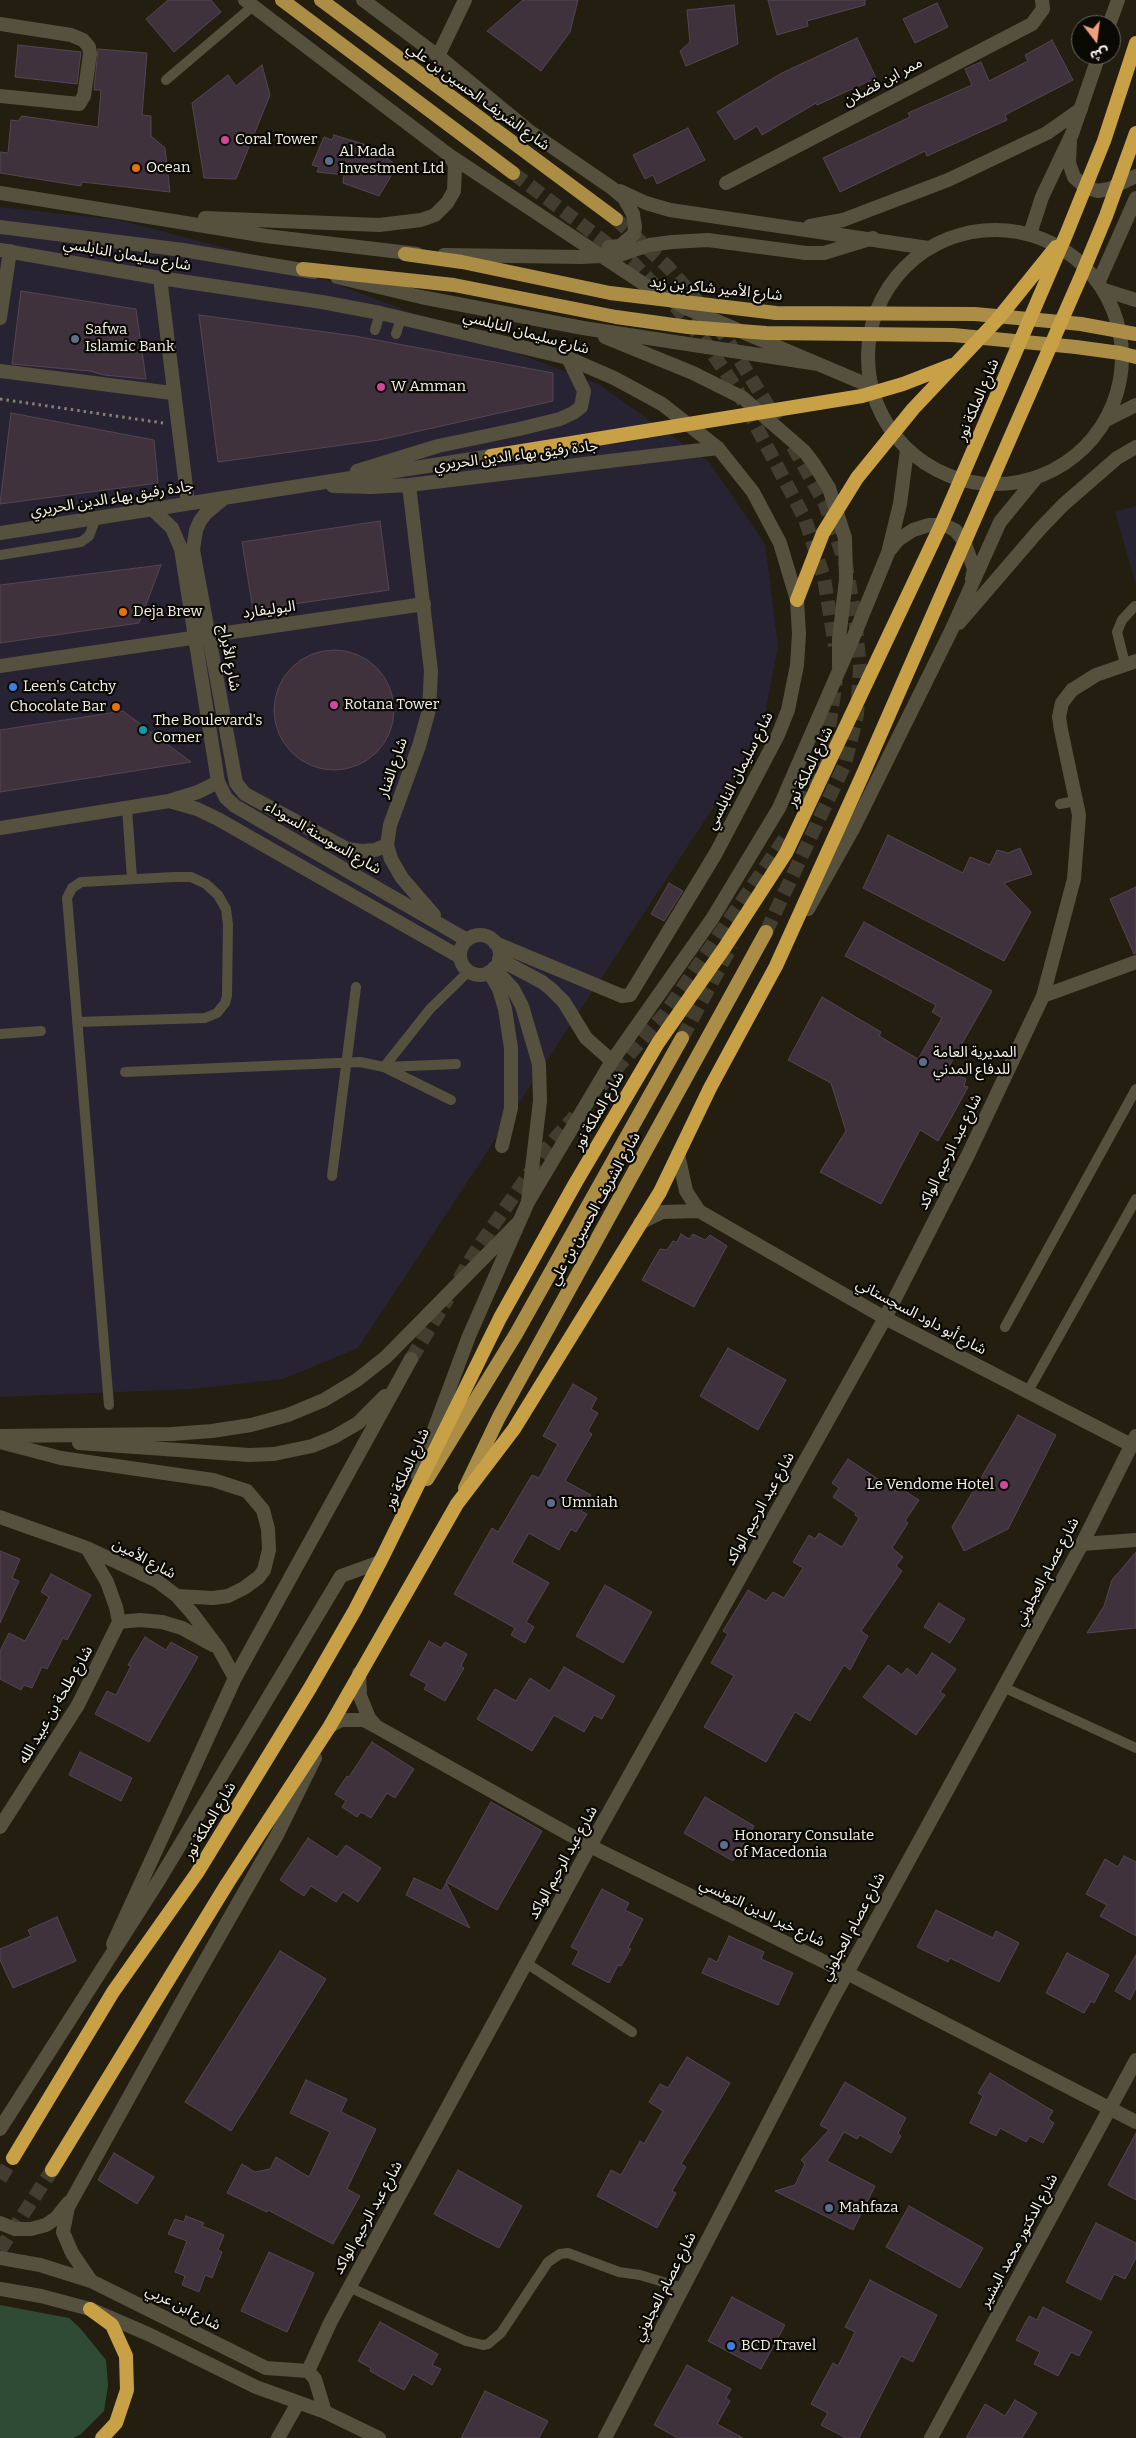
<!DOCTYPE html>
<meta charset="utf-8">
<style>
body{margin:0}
#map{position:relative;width:1136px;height:2438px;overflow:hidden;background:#231e0f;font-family:Bitter,"Noto Sans Arabic",serif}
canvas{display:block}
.north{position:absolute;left:1071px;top:15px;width:50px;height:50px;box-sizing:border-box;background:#0a0904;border:1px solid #68665f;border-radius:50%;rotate:165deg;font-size:14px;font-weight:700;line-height:20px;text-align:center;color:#f4f1e7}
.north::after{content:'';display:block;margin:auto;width:18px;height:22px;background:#f1a17b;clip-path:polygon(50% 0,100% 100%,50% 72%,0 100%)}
</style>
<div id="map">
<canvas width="1136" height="2438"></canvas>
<div class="north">ش</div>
</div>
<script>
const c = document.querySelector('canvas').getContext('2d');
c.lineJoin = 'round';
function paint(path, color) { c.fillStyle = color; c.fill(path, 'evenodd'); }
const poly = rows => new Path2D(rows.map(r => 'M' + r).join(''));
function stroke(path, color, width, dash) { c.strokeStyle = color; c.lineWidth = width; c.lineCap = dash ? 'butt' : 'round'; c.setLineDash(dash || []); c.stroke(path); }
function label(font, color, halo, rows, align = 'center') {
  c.font = font + ' Bitter,"Noto Sans Arabic",serif'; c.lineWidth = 4.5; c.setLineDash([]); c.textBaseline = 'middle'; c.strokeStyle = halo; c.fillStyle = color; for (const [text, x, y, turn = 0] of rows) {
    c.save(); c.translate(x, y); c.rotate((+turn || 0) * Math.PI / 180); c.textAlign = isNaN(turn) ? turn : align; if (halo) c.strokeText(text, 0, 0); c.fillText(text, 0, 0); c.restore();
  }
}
paint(poly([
 [0,207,119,220,279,262,598,384,709,462,765,544,778,646,761,735,358,1348,283,1379,192,1389,0,1397],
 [1136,506,1136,585,1115,512]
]), '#282333');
paint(poly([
 [0,2305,69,2318,80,2328,106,2360,108,2386,104,2411,81,2434,73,2438,0,2438]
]), '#2f4b36');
const building = poly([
 [168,0,211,0,221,12,174,52,146,19,168,0],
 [523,0,578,0,570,32,541,71,487,31,523,0],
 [768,0,865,0,865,5,807,21,808,26,777,35,768,0],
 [937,3,948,27,915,43,903,19,937,3],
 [734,5,738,44,686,66,680,51,690,42,687,10,734,5],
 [857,38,876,78,817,105,816,103,762,135,757,126,735,140,717,112,782,73,857,38],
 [1052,40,1073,80,1005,115,1007,120,927,156,925,151,840,192,823,158,910,117,908,113,972,85,965,69,981,62,989,81,1028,61,1025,55,1052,40],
 [18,45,81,52,77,84,15,77,18,45],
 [98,49,147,53,142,115,151,116,151,136,165,148,170,192,82,182,81,186,0,173,0,152,8,153,11,120,18,121,22,116,98,127,101,90,94,90,98,49],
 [262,65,270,95,236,179,204,178,192,103,228,75,236,86,262,65],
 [688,128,705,160,657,184,653,175,645,179,633,155,688,128],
 [334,135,373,147,397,166,379,196,343,183,344,175,317,172,319,167,312,165,324,137,332,140,334,135],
 [21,291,136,309,146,379,104,375,90,371,12,364,21,291],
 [199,315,355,336,553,373,553,401,379,440,218,462,199,315],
 [11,413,154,440,158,483,0,504,11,413],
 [380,521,389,590,253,610,242,542,380,521],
 [161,565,139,623,0,643,0,585,161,565],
 '274 710a60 60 0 1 1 120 0a60 60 0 1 1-120 0Z',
 [123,711,191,762,0,792,0,730,123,711],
 [888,835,963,873,970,857,990,865,997,850,1008,853,1020,848,1032,874,1004,883,1031,912,1004,961,863,888,888,835],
 [669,883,683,891,664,921,651,914,669,883],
 [1136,887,1136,953,1134,954,1110,899,1136,887],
 [864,922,992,991,947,1070,966,1079,964,1086,968,1087,950,1120,938,1141,920,1130,881,1204,820,1172,846,1131,831,1083,788,1060,822,997,881,1032,879,1036,918,1059,942,1018,932,1012,936,1005,845,956,864,922],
 [681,1234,689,1239,693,1234,705,1240,710,1235,727,1246,694,1307,642,1280,660,1249,667,1250,673,1241,677,1242,681,1234],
 [728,1348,786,1380,758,1430,700,1396,728,1348],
 [573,1384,597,1398,591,1409,598,1413,588,1431,592,1434,565,1481,591,1495,581,1511,587,1514,576,1532,571,1529,559,1550,529,1533,512,1562,549,1583,526,1622,534,1627,525,1643,511,1635,515,1628,454,1594,492,1528,498,1532,532,1475,539,1478,558,1444,543,1436,573,1384],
 [1018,1415,1056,1435,1008,1529,964,1551,952,1527,1018,1415],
 [848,1459,897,1492,900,1488,919,1500,905,1521,908,1523,892,1548,903,1557,896,1566,902,1571,861,1631,868,1636,850,1670,844,1665,810,1721,795,1712,766,1762,704,1727,734,1676,711,1663,728,1634,723,1631,748,1590,766,1601,773,1592,784,1598,803,1568,793,1562,809,1535,815,1539,819,1533,842,1547,859,1518,855,1515,856,1513,833,1497,839,1488,832,1483,848,1459],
 [0,1551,20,1559,12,1578,19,1581,0,1623,0,1551],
 [1136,1552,1136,1628,1087,1633,1104,1606,1112,1580,1136,1552],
 [51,1574,91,1595,67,1640,63,1638,47,1669,42,1667,32,1688,24,1685,21,1690,0,1679,0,1651,9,1633,25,1641,49,1597,41,1592,51,1574],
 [605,1585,652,1612,623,1663,576,1636,605,1585],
 [939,1603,965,1619,950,1643,924,1627,939,1603],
 [145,1637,166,1650,171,1642,198,1657,149,1742,95,1714,107,1691,116,1695,131,1666,128,1665,145,1637],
 [429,1641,441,1648,445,1642,467,1654,461,1666,464,1668,445,1701,424,1689,427,1684,410,1675,429,1641],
 [932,1653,956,1669,940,1692,945,1695,916,1735,863,1697,888,1665,902,1675,907,1668,917,1676,932,1653],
 [564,1667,615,1696,602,1719,594,1715,584,1732,554,1715,532,1751,477,1719,495,1689,516,1701,530,1678,550,1691,564,1667],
 [372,1742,414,1769,395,1798,387,1793,371,1818,361,1812,357,1817,342,1807,346,1801,335,1794,347,1776,349,1777,372,1742],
 [80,1752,132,1778,121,1801,69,1775,80,1752],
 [705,1797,754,1826,733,1861,684,1833,705,1797],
 [491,1802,542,1831,497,1910,446,1882,491,1802],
 [308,1838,337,1857,346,1845,381,1868,358,1902,343,1892,336,1902,311,1886,304,1896,280,1880,308,1838],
 [1124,1856,1136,1862,1136,1936,1100,1916,1107,1905,1086,1894,1105,1859,1118,1867,1124,1856],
 [414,1878,442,1891,446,1883,470,1928,406,1895,414,1878],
 [602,1889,629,1903,625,1910,643,1919,628,1948,631,1949,621,1966,618,1965,609,1983,572,1964,579,1951,571,1947,602,1889],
 [936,1910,993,1938,996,1931,1019,1943,999,1982,950,1958,948,1962,917,1947,936,1910],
 [57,1917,76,1961,13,1988,0,1960,0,1949,31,1936,28,1930,57,1917],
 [729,1936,764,1952,761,1959,793,1973,778,2005,702,1973,709,1958,717,1962,729,1936],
 [280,1951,326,1979,231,2131,185,2102,280,1951],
 [1067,1953,1109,1975,1094,2003,1091,2001,1084,2013,1046,1993,1067,1953],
 [1136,1955,1136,1988,1130,2000,1115,1991,1136,1955],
 [687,2057,730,2083,681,2164,686,2167,672,2191,676,2193,657,2228,597,2196,611,2170,621,2175,640,2141,644,2144,663,2111,649,2102,660,2084,668,2088,687,2057],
 [990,2073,1053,2111,1048,2119,1054,2123,1043,2143,1030,2136,1026,2142,1000,2128,996,2136,970,2123,983,2096,978,2093,990,2073],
 [306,2080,347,2099,341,2112,376,2129,347,2189,360,2196,333,2244,268,2210,267,2212,227,2193,242,2164,255,2172,270,2169,276,2157,309,2177,330,2132,290,2113,306,2080],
 [845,2082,906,2118,898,2133,901,2136,891,2153,860,2135,857,2139,844,2132,827,2161,875,2186,853,2230,775,2191,795,2185,805,2164,801,2160,829,2130,820,2125,845,2082],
 [1136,2133,1136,2200,1108,2185,1136,2133],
 [114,2153,154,2177,137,2204,98,2180,114,2153],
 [458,2170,522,2206,499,2248,434,2214,458,2170],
 [909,2206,983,2248,960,2288,886,2247,909,2206],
 [186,2216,204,2223,202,2226,224,2235,218,2250,222,2252,212,2278,205,2275,199,2292,182,2285,185,2276,175,2272,187,2241,168,2234,175,2219,184,2222,186,2216],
 [1096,2223,1136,2243,1136,2258,1125,2279,1114,2274,1101,2300,1066,2282,1096,2223],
 [269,2252,314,2273,287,2332,241,2311,269,2252],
 [870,2280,937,2315,913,2362,901,2356,859,2438,846,2438,821,2425,828,2413,811,2404,833,2363,838,2366,855,2332,845,2327,870,2280],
 [732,2297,785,2325,761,2369,708,2341,732,2297],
 [1043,2307,1092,2332,1079,2356,1071,2352,1058,2376,1034,2364,1040,2352,1016,2340,1029,2316,1037,2320,1043,2307],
 [380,2322,438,2354,432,2365,441,2369,432,2385,413,2374,404,2390,370,2371,371,2368,358,2361,380,2322],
 [687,2365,731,2389,726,2398,730,2401,717,2424,743,2438,678,2438,654,2425,687,2365],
 [485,2391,548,2421,539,2438,461,2438,485,2391],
 [1015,2400,1037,2413,1022,2438,966,2438,985,2404,1005,2416,1015,2400]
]);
paint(building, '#40323d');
stroke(building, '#554552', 1);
stroke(poly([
 [601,1086,664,1015,788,834],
 [459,1279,477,1249,547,1148,575,1116],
 [411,1359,448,1298]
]), '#423e2f', 14, [14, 7]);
stroke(poly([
 [513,173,633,263,677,308,705,342,736,388,805,519,824,578,835,646],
 [616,219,668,267,693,296,724,335,777,420],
 [801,805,821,760,828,736,836,680],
 [766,932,845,764,857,715,860,668,855,616,846,565,825,504,791,443],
 [682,1038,732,945]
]), '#423e2f', 14, [14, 7]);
stroke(poly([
 [0,2179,13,2158],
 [0,2250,52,2170]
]), '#423e2f', 14, [14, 7]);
stroke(poly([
 [0,399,163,423]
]), '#858174', 3, [2.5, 4]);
stroke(poly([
 [166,80,253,6],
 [375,330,380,313],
 [396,334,401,318],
 [0,555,81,542,89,536,96,518],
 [1125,664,1117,632,1122,620,1135,606],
 [1060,804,1076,801],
 [127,808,132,879],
 [77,1022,205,1018,217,1013,225,1003,227,996,228,925,226,909,218,895,206,884,191,877,174,877,81,882,72,888,67,898,68,909,109,1405],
 [0,1034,41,1031],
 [384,1067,430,1009,469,971],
 [385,1067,456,1064],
 [125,1072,360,1062,384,1067,451,1100],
 [332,1176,356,987],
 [1005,1327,1136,1089],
 [1027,1393,1136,1199],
 [1003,1687,1136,1748],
 [526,1963,632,2032],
 [349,2287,466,2341,483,2345,488,2344,501,2333,548,2262,560,2254,568,2253,619,2272,640,2275,683,2288]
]), '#56513f', 10);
stroke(poly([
 [0,371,172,393],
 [0,666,424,604]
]), '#56513f', 14);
stroke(poly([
 [0,24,71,35,83,40,89,47,90,54,84,96,79,104,0,96],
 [438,56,465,0],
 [726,183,1032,24,1043,9,1042,0],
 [0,250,160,278,322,302,380,313,568,358,614,378,662,404,718,448,753,492,780,543,797,600,799,634,797,665,788,710,778,735,716,853,630,995,622,996,495,943],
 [160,278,188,503],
 [0,318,10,251],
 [357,471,438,446,519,429,560,419,573,413,581,407,584,391,568,358],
 [409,485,431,671,429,710,419,746,390,825,387,845,391,859,402,878,434,915],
 [333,486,371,487,409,485,718,448],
 [223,499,206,513,200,521,196,530,193,550,236,783,245,794,347,849,362,851,375,850,387,845],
 [152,509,172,528,181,549,218,782,226,798,235,806,467,940],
 [0,533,491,456],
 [169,801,197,809,218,819,460,957],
 [0,828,169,801,198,792,218,782],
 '460 955a20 20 0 1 1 40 0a20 20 0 1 1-40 0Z',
 [499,959,542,982,551,989,564,1002,586,1038,612,1061],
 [494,968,513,989,522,1006,539,1064,540,1101,528,1202],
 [489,972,499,989,505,1009,511,1048,511,1108,502,1146],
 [1043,996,1136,962],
 [678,1154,686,1191,699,1211,885,1318,1131,1445],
 [640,1223,662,1212,699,1211],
 [0,1436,172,1434,212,1431,251,1425,288,1415,324,1400,357,1380,386,1357,518,1223],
 [0,1442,61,1458,213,1480,247,1491,263,1510,268,1529,269,1550,264,1570,259,1577,244,1588,228,1596,213,1598,177,1596],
 [79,1443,249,1455,274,1454,312,1446,334,1437,358,1423,385,1396],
 [0,1517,87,1548,157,1581,177,1596,192,1613,219,1649,235,1678],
 [1082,1544,1136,1540],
 [119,1622,140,1620,162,1622,182,1628,213,1645],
 [359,1673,360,1696,369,1718,376,1726],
 [330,1726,341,1720,364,1720,377,1727,590,1846,847,1973,1136,2122],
 [0,1827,78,1705,119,1622,116,1607,107,1582,87,1548],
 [113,1944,235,1678,411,1359],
 [308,2371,331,2321,590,1846,885,1318,968,1155,1043,996,1074,879,1079,815,1061,730,1059,717,1062,703,1072,690,1096,675,1136,661],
 [278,2438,298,2403],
 [931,2438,1136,2060]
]), '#56513f', 14);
stroke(poly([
 [0,2129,159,1880,341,1576,380,1562],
 [0,2223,15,2229,31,2229,46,2225,56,2218,68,2203],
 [0,2258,40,2265,91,2281,266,2368,308,2371,315,2379,325,2412],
 [91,2281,72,2253,63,2232,68,2207,184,1998,277,1835,315,1758],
 [0,2289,41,2296,90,2309,148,2334,256,2387,325,2412,379,2438],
 [605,2438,829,2006,1082,1544,1136,1436]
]), '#56513f', 14);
stroke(poly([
 [245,0,449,155,656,292,686,308,870,386],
 [363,0,438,56,529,131,612,188,624,198,633,214,635,227,634,234,620,246,609,247],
 [1109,25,1118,0],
 [1070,142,1069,163,1074,177,1085,187,1098,191,1109,189,1136,176],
 [620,191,646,203,670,210,928,248],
 [0,193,266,236,417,254],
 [205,218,379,225,421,220,435,215,447,203,454,191,455,165,449,155],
 [810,226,843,220,948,180,1047,133,1081,109],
 [0,227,183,250,314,272],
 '868 357a127 127 0 1 1 254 0a127 127 0 1 1-254 0Z',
 [1030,234,1042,197,1072,134,1099,55],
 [444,255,581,257,620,255,649,245,672,242,708,240,806,253,824,253,873,238],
 [337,277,421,297,583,328,818,364],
 [1099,281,1136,198],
 [1104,290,1136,300],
 [605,337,693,373,743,398,804,451,814,464,829,488,845,538,846,579,839,639,839,667],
 [1106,420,1136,405],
 [890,550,898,540,913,530,929,525,944,525,955,530,964,541,974,569,972,579],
 [959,623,1039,530,1063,505,1117,458,1136,447],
 [808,909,854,827,951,631,1000,522,1036,478],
 [417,1475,469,1336,528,1202,612,1061,712,919,779,808,851,643,888,553,900,504,907,450]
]), '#56513f', 14);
stroke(poly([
 [282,0,513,173],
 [321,0,616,219],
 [405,254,462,262,610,293,776,313,975,314,1081,324,1136,334],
 [303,269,454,285,616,317,688,327,766,333,953,335,1076,347,1120,353,1136,357],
 [427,1479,516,1334,682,1038],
 [465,1488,499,1417,766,932]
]), '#ac8d45', 14);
stroke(poly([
 [491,456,862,396,903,384,952,365],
 [797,600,823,533,857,478,913,409,997,320,1056,247],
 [13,2158,113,1992,197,1873,310,1688,355,1610,383,1556,500,1318,576,1182,658,1043,725,947,786,853,941,525,1066,235,1104,141,1136,43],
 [52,2170,227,1884,330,1726,457,1504,514,1429,660,1192,710,1088,776,966,863,774,1082,274,1106,216,1136,133],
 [90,2309,112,2325,126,2356,127,2390,116,2423,102,2438]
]), '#c8a147', 14);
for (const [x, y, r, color] of [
 [225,140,5,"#d1479c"],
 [329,161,5,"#5c6f8a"],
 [136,168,5,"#e8710a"],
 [75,339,5,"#5c6f8a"],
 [381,387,5,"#d1479c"],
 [123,612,5,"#e8710a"],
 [13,687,5,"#3f7fe0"],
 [334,705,5,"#d1479c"],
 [116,707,5,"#e8710a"],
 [143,730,5,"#0f9aa8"],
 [923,1062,5,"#5c6f8a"],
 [1004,1485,5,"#d1479c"],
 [551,1503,5,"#5c6f8a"],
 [724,1845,5,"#5c6f8a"],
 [829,2208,5,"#5c6f8a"],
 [731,2346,5,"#3f7fe0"]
]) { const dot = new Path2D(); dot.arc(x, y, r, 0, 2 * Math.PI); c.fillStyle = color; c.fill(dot); stroke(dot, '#0a0904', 2); }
label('15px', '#f4f1e7', '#0a0904', [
 ["ممر ابن فضلان",883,82,-28],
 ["شارع الشريف الحسين بن علي",478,97,36],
 ["شارع سليمان النابلسي",127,255,10],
 ["شارع الأمير شاكر بن زيد",716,289,6],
 ["شارع سليمان النابلسي",526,333,15],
 ["شارع الملكة نور",978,400,-67],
 ["جادة رفيق بهاء الدين الحريري",516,456,-7],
 ["جادة رفيق بهاء الدين الحريري",112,499,-9],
 ["البوليفارد",269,610,-8],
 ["شارع الأبراج",229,658,80],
 ["شارع الملكة نور",810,767,-64],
 ["شارع الفنار",393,768,-71],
 ["شارع سليمان النابلسي",740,771,-63],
 ["شارع السوسنة السوداء",323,838,30],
 ["شارع الملكة نور",599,1111,-60],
 ["شارع عبد الرحيم الواكد",950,1152,-64],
 ["شارع الشريف الحسين بن علي",595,1209,-61],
 ["شارع أبو داود السجستاني",921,1317,28],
 ["شارع الملكة نور",407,1469,-65],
 ["شارع عبد الرحيم الواكد",760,1509,-61],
 ["شارع الأمين",144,1559,28],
 ["شارع عصام العجلوني",1047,1572,-62],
 ["شارع طلحة بن عبيد الله",56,1705,-60],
 ["شارع الملكة نور",210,1821,-59],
 ["شارع عبد الرحيم الواكد",563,1863,-61],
 ["شارع خير الدين التونسي",762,1913,26],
 ["شارع عصام العجلوني",853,1927,-62],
 ["شارع عبد الرحيم الواكد",368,2218,-61],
 ["شارع الدكتور محمد البشير",1019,2241,-62],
 ["شارع عصام العجلوني",665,2287,-63],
 ["شارع ابن عربي",183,2308,27]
]);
label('15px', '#f4f1e7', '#0a0904', [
 ["Coral Tower",235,140],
 ["Al Mada",339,152],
 ["Investment Ltd",339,169],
 ["Ocean",146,168],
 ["Safwa",85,330],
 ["Islamic Bank",85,347],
 ["W Amman",391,387],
 ["Deja Brew",133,612],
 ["Leen's Catchy",23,687],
 ["Rotana Tower",344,705],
 ["Chocolate Bar",106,707,"right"],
 ["The Boulevard's",153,721],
 ["Corner",153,738],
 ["المديرية العامة",933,1053],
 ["للدفاع المدني",933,1070],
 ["Le Vendome Hotel",994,1485,"right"],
 ["Umniah",561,1503],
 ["Honorary Consulate",734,1836],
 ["of Macedonia",734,1853],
 ["Mahfaza",839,2208],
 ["BCD Travel",741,2346]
], 'left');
</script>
